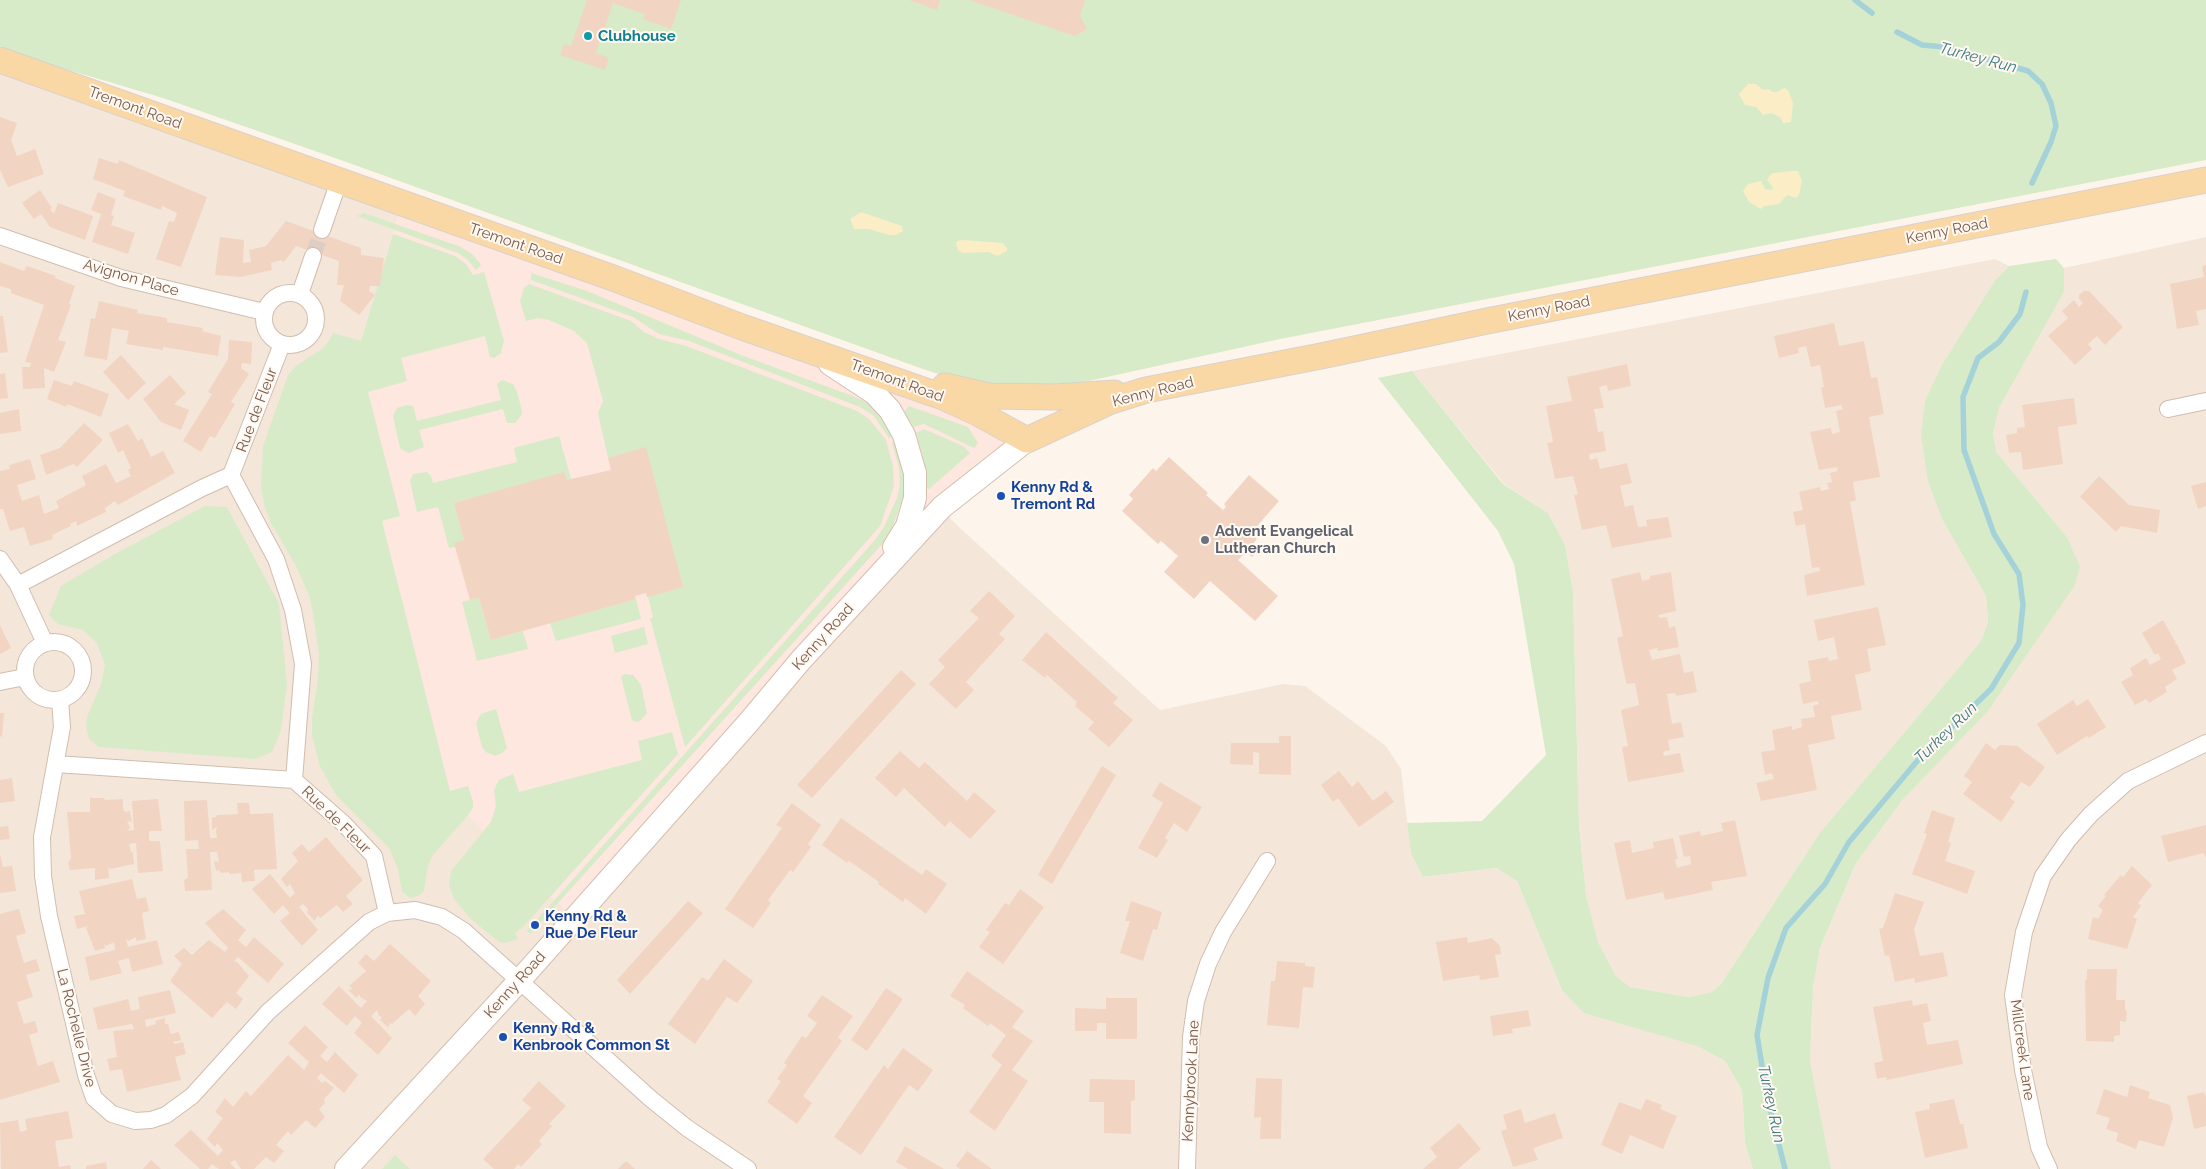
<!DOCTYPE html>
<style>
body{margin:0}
canvas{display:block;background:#fdf5eb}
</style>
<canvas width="2206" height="1169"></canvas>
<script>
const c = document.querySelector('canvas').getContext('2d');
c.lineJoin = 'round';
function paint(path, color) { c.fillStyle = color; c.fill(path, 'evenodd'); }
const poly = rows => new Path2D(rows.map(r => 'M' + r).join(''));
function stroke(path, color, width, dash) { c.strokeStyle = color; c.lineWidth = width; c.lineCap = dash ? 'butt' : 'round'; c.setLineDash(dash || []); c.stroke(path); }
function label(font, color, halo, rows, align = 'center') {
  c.font = font + ' Raleway,sans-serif'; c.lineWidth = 4; c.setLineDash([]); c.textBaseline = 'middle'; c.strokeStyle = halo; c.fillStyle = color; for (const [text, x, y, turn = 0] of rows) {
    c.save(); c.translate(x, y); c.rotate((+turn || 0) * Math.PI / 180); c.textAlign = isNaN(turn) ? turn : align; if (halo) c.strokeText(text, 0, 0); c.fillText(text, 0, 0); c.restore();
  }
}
paint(poly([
 [0,60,402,204,354,365,374,523,946,514,960,528,1160,710,1283,684,1305,686,1386,746,1401,769,1411,854,1423,877,1496,868,1517,881,1562,990,1697,1046,1725,1061,1742,1090,1745,1144,1753,1169,0,1169],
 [2206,237,2206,1169,1831,1169,1810,1061,1813,988,1820,948,1856,863,1904,798,2067,537,1997,453,1993,434,1999,408,2064,292,2064,268],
 [1995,259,2009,266,1996,279,1942,519,1986,596,1988,622,1981,641,1819,834,1721,984,1712,992,1689,997,1630,987,1616,976,1598,942,1586,895,1579,825,1573,591,1565,545,1548,513,1504,484,1412,371]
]), '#f4e7d9');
paint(poly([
 [402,204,1027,440,946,514,579,924,386,735,374,523,392,518,354,365]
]), '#fde7df');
paint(poly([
 [0,0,2206,0,2206,160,1280,339,1066,386,1040,388,960,381,923,369,335,158,163,98,38,61,0,46],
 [364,213,461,247,472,254,481,265,476,270,468,260,458,253,357,216],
 [393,234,455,256,466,264,473,275,484,272,504,341,501,353,494,358,490,357,485,336,401,358,407,381,368,392,400,516,382,521,450,791,468,786,473,802,473,808,468,815,433,855,428,865,424,891,420,895,411,898,402,892,398,869,389,848,336,795,320,766,312,736,312,718,318,678,319,654,313,613,309,595,295,564,271,523,265,508,261,487,263,446,288,375,297,365,322,349,329,341,333,333,361,341],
 [2056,259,2064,268,2064,292,1999,408,1993,434,1997,453,2067,537,2080,567,2075,585,1987,712,1904,798,1856,863,1820,948,1813,988,1810,1061,1831,1169,1753,1169,1745,1144,1742,1090,1725,1061,1697,1046,1584,1013,1562,990,1517,881,1496,868,1423,877,1411,854,1407,823,1482,821,1546,755,1514,564,1498,531,1378,378,1412,371,1503,484,1548,513,1565,545,1573,591,1579,825,1586,895,1598,942,1616,976,1630,987,1689,997,1712,992,1721,984,1819,834,1981,641,1988,622,1986,596,1942,519,1928,481,1921,435,1925,401,1942,365,1996,279,2009,266],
 [531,273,587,291,741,355,850,395,868,403,882,414,895,435,889,438,873,415,860,407,689,341,659,334,633,317,531,280],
 [529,284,631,321,644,332,659,339,686,346,857,411,869,419,886,440,893,466,894,486,880,526,685,747,650,618,653,618,648,596,645,448,608,458,598,413,603,401,587,343,574,331,549,320,538,318,526,321,520,301,524,288],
 [502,380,513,384,517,392,522,411,521,416,515,423,507,423,503,409,419,430,424,447,408,453,400,448,393,416,397,408,406,405,413,406,417,421,501,400,497,384],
 [909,406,968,427,978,443,974,448,924,424,914,427,904,412],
 [924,429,963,446,970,453,929,489,926,487,923,457,916,433],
 [559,436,571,479,567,480,564,473,454,503,464,540,455,547,449,548,438,507,417,512,410,481,413,474,426,472,431,476,433,483,517,462,514,449,517,447],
 [898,441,904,466,905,492,891,531,883,543,530,934,527,931,875,540,884,527,897,498,900,485,899,468,892,443],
 [205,506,227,507,279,604,287,684,281,730,272,752,255,759,99,747,89,739,86,726,87,717,101,684,105,665,97,643,83,630,58,624,49,615,61,586,115,554],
 [479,598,491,640,523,631,528,649,477,661,462,602],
 [636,599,641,619,556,641,550,623],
 [644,627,648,644,615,653,611,636],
 [624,674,633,675,641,685,647,713,640,721,636,722,632,720,621,677],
 [496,709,507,748,502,753,495,756,486,752,482,747,476,723,481,714],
 [672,732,678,754,523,927,515,933,518,939,506,943,499,942,471,919,454,899,449,885,451,871,491,822,496,806,494,790,499,780,513,774,519,792,642,760,638,741],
 [395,1155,410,1169,382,1169]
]), '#d7ebc8');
paint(poly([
 [1748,84,1756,84,1763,90,1769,89,1772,92,1777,92,1784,88,1788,90,1793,103,1791,122,1783,123,1781,118,1772,113,1763,115,1756,107,1745,105,1739,94],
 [1793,171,1798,171,1802,181,1799,195,1796,198,1787,195,1779,204,1764,206,1761,209,1749,202,1743,191,1748,184,1761,181,1765,189,1773,190,1772,186,1767,180,1770,175,1773,173],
 [861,212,902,226,903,231,896,235,889,235,869,229,854,229,850,219],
 [963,240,1003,243,1007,248,1007,251,997,256,989,252,962,253,958,250,956,245,957,241]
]), '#fbeec6');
stroke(poly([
 [1855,0,1872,13],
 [1897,32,1922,45,1945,47,2028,71,2042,84,2051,103,2056,126,2051,142,2032,183],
 [1785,1169,1767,1097,1757,1035,1768,978,1786,928,1825,884,1849,842,1918,760,1991,689,2019,643,2023,605,2019,574,1994,534,1964,450,1963,397,1978,358,1999,342,2020,314,2026,292]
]), '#a5d2d9', 5.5);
paint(poly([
 [587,0,681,0,671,29,643,19,645,14,613,3,596,53,609,58,605,70,560,55,564,44,571,46],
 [909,0,940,0,937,10],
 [969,0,1085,0,1080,16,1087,29,1075,36],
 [0,117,17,123,11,140,17,156,35,149,44,174,8,187,0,170],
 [99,158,118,164,119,160,207,197,181,267,156,259,169,221,174,222,177,213,162,206,161,210,123,196,125,191,93,179],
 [40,190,52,208,50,209,54,214,58,203,93,216,85,240,50,227,41,214,34,219,22,203],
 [98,192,116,199,111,215,114,216,111,225,135,233,128,254,92,242,101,214,91,210],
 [286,221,361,248,361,255,384,258,380,286,370,286,369,291,375,295,359,315,340,301,344,285,337,285,339,261,296,246,284,262,281,260,271,263,272,270,241,277,215,275,220,237,244,240,243,263,251,262,249,250,266,246],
 [0,262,24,271,27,266,56,276,55,278,75,286,69,304,71,305,58,340,66,342,54,372,44,368,45,388,23,389,22,367,30,367,31,363,25,362,44,305,11,293,11,289,0,286],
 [2206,265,2206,309,2196,311,2199,325,2177,329,2170,284,2204,277,2202,266],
 [2084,291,2089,291,2123,327,2105,345,2097,336,2088,344,2092,349,2075,365,2048,336,2068,318,2062,311,2074,300,2079,307,2083,303,2079,299,2079,295],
 [99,301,138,310,137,313,167,318,167,322,203,328,202,331,221,336,218,356,163,347,163,350,126,344,129,331,112,328,107,360,84,356,91,318,95,319],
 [0,316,3,316,8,352,0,353],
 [1834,323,1839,346,1864,341,1871,378,1877,377,1884,414,1869,417,1880,477,1853,482,1856,500,1850,502,1865,585,1807,596,1804,575,1820,571,1819,567,1812,568,1805,524,1796,526,1793,512,1803,510,1799,492,1820,487,1821,491,1829,489,1827,483,1832,482,1830,473,1838,471,1837,467,1819,470,1810,432,1831,428,1832,434,1840,432,1836,411,1843,409,1841,405,1825,408,1821,387,1824,387,1820,365,1811,367,1806,346,1798,348,1799,353,1779,358,1774,336],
 [229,340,252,342,251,364,242,363,241,368,249,374,231,402,235,404,215,438,210,436,201,452,183,441,212,394,208,392,228,359],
 [121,355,146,383,128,400,103,372],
 [1627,364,1631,386,1608,391,1607,385,1599,387,1604,408,1594,409,1598,432,1603,431,1606,451,1589,454,1590,460,1597,458,1600,469,1627,463,1632,483,1620,486,1625,507,1633,505,1638,527,1647,526,1646,520,1668,517,1672,537,1612,548,1606,525,1582,530,1574,495,1578,494,1573,476,1555,479,1547,443,1553,442,1546,406,1572,401,1567,377],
 [5,373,8,398,0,399,0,374],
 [170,375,186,393,174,404,189,410,181,430,161,422,143,399],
 [54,380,72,386,74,381,109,394,101,417,67,404,66,407,47,399],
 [2074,398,2077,424,2058,427,2063,464,2023,470,2021,452,2009,453,2006,435,2017,433,2017,428,2025,427,2022,405],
 [19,409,21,431,0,434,0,413],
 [84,423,103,440,77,467,74,464,46,475,40,455,60,448],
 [128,424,138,441,142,438,151,457,163,451,175,473,118,505,115,501,105,508,106,512,77,526,76,521,70,524,71,526,52,535,53,539,30,546,24,527,10,531,3,509,0,509,0,471,10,469,9,465,30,459,36,479,17,485,22,501,39,495,44,514,59,508,56,501,86,485,82,476,106,464,116,483,131,476,128,470,131,468,123,450,118,453,109,433],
 [646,447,683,587,647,597,646,593,635,596,636,599,491,640,479,598,470,600,455,547,454,543,464,540,454,503,564,472,567,480,611,470,608,458],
 [1169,457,1208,493,1206,495,1223,510,1226,507,1224,504,1249,475,1279,501,1251,533,1257,539,1252,545,1258,551,1252,557,1246,552,1238,560,1278,596,1255,621,1210,581,1194,599,1164,572,1178,556,1161,541,1158,544,1122,511,1133,499,1129,495,1153,468,1156,471],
 [2099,476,2129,505,2160,510,2157,533,2121,526,2116,532,2080,497],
 [2206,482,2206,506,2198,509,2191,486],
 [1640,572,1642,581,1650,579,1650,576,1671,572,1676,611,1658,615,1660,618,1667,617,1669,628,1675,626,1679,647,1658,651,1657,648,1649,650,1652,660,1680,654,1684,673,1693,671,1697,692,1676,696,1675,693,1667,694,1672,724,1681,722,1684,737,1668,740,1670,750,1663,752,1664,756,1680,753,1684,772,1628,782,1622,747,1628,746,1621,710,1639,705,1635,683,1627,684,1626,682,1617,638,1623,636,1611,579],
 [989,591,1015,616,999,634,1005,639,966,682,974,690,956,709,929,684,945,667,938,660,979,618,970,611],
 [1878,607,1886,645,1867,649,1871,671,1855,675,1862,710,1831,716,1835,739,1808,745,1817,790,1761,801,1756,783,1774,779,1772,773,1765,775,1761,752,1775,750,1772,730,1792,726,1792,730,1802,727,1801,719,1815,717,1813,706,1819,704,1818,701,1803,704,1799,684,1811,681,1808,661,1828,657,1829,661,1838,659,1834,637,1818,641,1814,620],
 [2163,620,2176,643,2174,644,2177,644,2186,663,2172,670,2177,679,2165,687,2167,692,2149,703,2146,699,2135,705,2121,682,2133,675,2130,668,2146,658,2150,665,2161,659,2158,653,2155,655,2142,633],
 [0,625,11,648,0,654],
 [1046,632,1118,698,1113,703,1133,720,1109,747,1088,729,1094,722,1075,706,1077,702,1047,675,1045,678,1022,660],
 [901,670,916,684,812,798,797,785],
 [2088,699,2106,727,2089,738,2087,736,2057,755,2037,724,2073,700,2077,706],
 [0,713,4,713,2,737,0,736],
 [1279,736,1291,736,1291,775,1259,774,1259,753,1253,752,1253,765,1230,764,1231,743,1279,743],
 [1986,743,1995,750,2000,745,2017,746,2045,767,2030,787,2021,782,2010,798,2015,802,2001,822,1963,794,1972,782,1964,776],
 [900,751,919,768,925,762,967,801,974,792,996,811,970,839,950,821,945,827,904,788,896,797,875,778],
 [1102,766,1116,775,1052,884,1038,875],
 [1339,771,1352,787,1358,781,1373,801,1386,791,1394,802,1359,827,1338,798,1333,802,1321,785],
 [12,778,15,801,0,803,0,780],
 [1160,782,1202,807,1187,832,1174,823,1165,838,1168,840,1157,858,1138,848,1163,803,1152,796],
 [90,798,104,798,105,800,123,799,123,810,126,812,130,811,132,822,127,821,130,828,127,831,134,830,132,801,158,799,162,831,149,831,149,841,160,841,163,871,138,873,136,843,129,844,131,852,129,853,133,852,134,864,110,869,108,867,109,878,95,880,95,868,70,870,68,863,71,858,67,812,90,812],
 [207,800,210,838,217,838,216,831,217,827,212,830,212,818,216,817,217,815,238,814,237,803,249,803,250,814,273,813,277,869,254,870,255,881,242,882,241,873,229,874,229,872,220,873,219,870,216,871,214,861,219,862,217,852,210,852,212,890,185,891,184,880,188,878,186,849,199,849,198,840,185,841,184,801],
 [792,803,821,825,808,844,811,847,793,872,790,870,768,900,771,903,753,928,725,909,782,828,776,825],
 [1932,810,1955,818,1948,842,1951,843,1945,861,1975,871,1967,894,1912,874,1927,834,1924,833],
 [841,818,922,875,926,869,947,884,926,914,905,898,903,902,878,884,879,882,849,861,847,863,822,845],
 [1735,820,1747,876,1711,882,1713,890,1665,900,1663,892,1626,900,1614,843,1630,840,1632,853,1654,848,1653,842,1673,838,1678,859,1675,859,1677,868,1691,864,1690,856,1684,857,1679,836,1700,831,1701,836,1723,831,1721,823],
 [2206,825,2206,858,2204,853,2168,862,2161,836],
 [8,826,10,839,0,840,0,827],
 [326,837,363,880,346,896,353,904,343,912,337,905,320,918,318,915,315,921,307,913,308,909,303,904,299,907,318,930,302,946,280,921,290,913,283,905,274,914,252,889,270,874,290,898,295,893,290,884,287,887,281,879,298,861,292,853,302,844,309,852],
 [0,854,3,867,12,866,16,891,0,893],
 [2132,866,2152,885,2138,903,2141,906,2133,917,2137,919,2127,949,2088,939,2093,917,2098,919,2103,910,2098,906,2106,896,2104,895,2121,875,2123,877],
 [132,879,137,899,146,897,149,911,142,913,146,939,136,941,136,937,129,941,126,939,128,947,157,940,163,964,132,972,129,958,118,961,122,973,90,981,85,957,115,950,114,942,106,946,104,944,105,948,95,951,86,928,88,926,77,929,74,916,85,914,79,891],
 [1020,889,1044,907,1003,964,979,947,990,932,986,930,1005,903,1009,905],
 [1895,893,1924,902,1914,929,1920,956,1943,952,1948,976,1915,983,1914,978,1895,982,1889,955,1885,956,1879,929,1883,928],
 [688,901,703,913,630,994,617,980],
 [1131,901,1162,912,1157,930,1153,929,1143,961,1120,953,1130,921,1125,921],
 [19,909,26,933,16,936,24,963,36,959,40,971,26,975,33,997,17,1002,24,1024,35,1021,38,1032,29,1035,38,1066,53,1061,60,1082,0,1100,0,914],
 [223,909,246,930,238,940,246,947,254,937,284,964,268,983,238,957,234,961,237,962,249,976,236,993,243,999,236,1009,227,1002,212,1018,170,981,182,964,174,956,184,948,192,955,209,940,225,952,228,948,205,923],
 [1467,937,1468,943,1492,938,1500,946,1501,954,1495,955,1499,977,1480,980,1479,975,1443,981,1436,942],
 [390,944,431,981,418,996,425,1004,415,1016,409,1009,392,1024,390,1023,388,1027,380,1020,382,1017,379,1016,377,1010,371,1016,392,1038,378,1055,354,1033,362,1023,355,1016,347,1026,322,1004,339,986,361,1008,367,1001,360,997,359,994,357,998,348,990,353,989,349,986,366,971,358,963,366,954,374,961],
 [724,959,753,981,737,1003,727,997,695,1044,668,1024,702,977,708,981],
 [1277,961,1305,963,1305,966,1315,967,1313,988,1303,987,1299,1028,1267,1025,1271,981,1275,981],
 [2087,969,2117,969,2116,1000,2125,1000,2125,1010,2127,1011,2126,1022,2120,1021,2120,1035,2114,1036,2114,1042,2086,1041,2085,979,2087,980],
 [967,971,1024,1011,1012,1027,1033,1041,1012,1070,1028,1081,995,1131,969,1112,1002,1065,991,1056,1006,1035,990,1023,988,1026,963,1008,965,1005,950,996],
 [886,988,903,999,867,1051,851,1040],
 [170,990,176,1013,145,1020,146,1027,156,1024,155,1021,165,1018,165,1024,168,1024,171,1034,179,1032,181,1040,173,1042,174,1044,183,1042,186,1054,175,1057,181,1080,127,1092,122,1069,110,1071,107,1059,117,1057,113,1031,134,1029,132,1024,98,1030,93,1008,128,999,131,1011,140,1009,138,997],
 [822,995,853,1016,838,1037,842,1041,803,1096,812,1103,797,1124,767,1102,781,1081,777,1079,787,1065,784,1063,802,1036,806,1038,817,1023,807,1016],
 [1106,998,1137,998,1137,1039,1106,1039,1106,1023,1097,1023,1097,1031,1075,1031,1075,1008,1106,1009],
 [1912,1000,1913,1006,1927,1003,1931,1021,1923,1023,1927,1045,1958,1040,1963,1064,1887,1080,1886,1077,1877,1079,1874,1063,1883,1061,1873,1007],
 [1528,1010,1531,1026,1512,1029,1513,1033,1493,1036,1490,1016],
 [305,1025,328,1047,320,1056,327,1062,335,1052,358,1075,344,1093,321,1073,317,1078,322,1083,325,1081,334,1088,324,1099,325,1103,319,1109,325,1117,315,1128,306,1120,291,1135,288,1131,276,1145,284,1151,274,1163,266,1157,254,1169,241,1169,235,1160,230,1163,236,1169,219,1169,212,1164,208,1169,200,1169,174,1145,191,1130,218,1156,223,1150,217,1143,215,1147,207,1139,223,1118,215,1112,225,1098,233,1107,246,1091,251,1096,288,1055,304,1070,309,1062,288,1043],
 [903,1048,933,1070,918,1091,909,1085,861,1155,834,1137,884,1065,888,1069],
 [1256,1078,1282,1079,1281,1139,1260,1139,1261,1117,1254,1118],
 [1090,1079,1135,1080,1135,1100,1131,1101,1131,1134,1104,1133,1104,1102,1089,1102],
 [539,1081,566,1106,549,1124,552,1126,539,1141,542,1144,521,1167,518,1164,514,1169,494,1169,483,1159,531,1108,522,1100],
 [2130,1085,2150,1092,2148,1098,2170,1105,2173,1118,2164,1147,2139,1140,2136,1149,2116,1141,2118,1133,2106,1129,2110,1118,2096,1114,2104,1089,2127,1097],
 [2204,1092,2206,1097,2206,1126,2194,1129,2187,1096],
 [1646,1099,1662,1105,1660,1109,1677,1116,1663,1149,1630,1135,1622,1154,1601,1145,1619,1102,1641,1110],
 [1954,1099,1960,1124,1963,1124,1968,1148,1925,1158,1915,1112,1930,1109,1929,1104],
 [1521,1109,1525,1123,1555,1113,1563,1138,1533,1148,1538,1160,1513,1167,1501,1131,1507,1129,1503,1115],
 [68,1111,73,1138,55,1141,59,1167,70,1165,71,1169,1,1169,0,1123,18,1120,20,1132,27,1130,25,1119],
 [1459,1123,1481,1149,1458,1169,1423,1169,1437,1157,1430,1148],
 [905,1146,944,1169,908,1169,896,1162],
 [967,1151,992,1169,960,1169,956,1166],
 [151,1160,161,1169,143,1169],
 [626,1161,635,1169,618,1169],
 [106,1162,107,1169,86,1169,86,1166]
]), '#f2d4c3');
stroke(poly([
 [313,256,322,230]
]), '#dccec4', 16, [16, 8]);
const minor = poly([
 [322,230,339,181],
 [0,236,121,278,264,312],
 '264 319a26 26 0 1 1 52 0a26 26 0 1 1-52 0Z',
 [300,294,313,256],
 [282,344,231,475,276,559,293,610,303,664,294,780,344,824,374,856,387,913],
 [2168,409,2206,401],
 [0,559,18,585,45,643],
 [18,585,202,488,231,475],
 '25 671a29 29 0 1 1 58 0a29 29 0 1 1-58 0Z',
 [0,682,25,677],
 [60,700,62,727,42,837,43,876,49,916,86,1075,94,1098,112,1114,135,1121,151,1120,166,1115,192,1096,268,1012,369,922,387,913,415,910,442,917,464,931,651,1099,687,1128,748,1169],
 [56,764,294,780],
 [1187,1169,1191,1037,1196,1001,1208,964,1223,932,1267,861],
 [2049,1169,2039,1147,2023,1070,2013,995,2024,932,2043,876,2068,840,2091,814,2128,781,2206,743]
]);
const secondary = poly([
 [830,364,874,393,890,410,904,435,915,473,915,498,907,526,894,547],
 [346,1169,519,981,748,723,801,660,942,507,1027,440]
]);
const primary = poly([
 [0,60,613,278,742,327,943,397,976,412,1027,440,1111,401,1146,390,1321,356,1487,321,2206,180],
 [945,386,989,396,1056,397,1114,393]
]);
stroke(minor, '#d0bdaf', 18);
stroke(secondary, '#d5bfaf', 24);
stroke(primary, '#d9d1cd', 27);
stroke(minor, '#fff', 16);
stroke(secondary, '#fff', 22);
stroke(primary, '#fad8a5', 25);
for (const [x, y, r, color] of [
 [588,36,5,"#0f9aa8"],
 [1001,496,5,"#1a4fb4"],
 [1205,540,5,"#6b7280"],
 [535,925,5,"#1a4fb4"],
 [503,1037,5,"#1a4fb4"]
]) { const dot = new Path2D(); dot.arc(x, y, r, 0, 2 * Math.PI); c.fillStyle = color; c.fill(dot); stroke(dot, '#fff9f2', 2); }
label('bold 15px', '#0d838f', '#fff9f2', [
 ["Clubhouse",598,36]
], 'left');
label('15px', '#795b4d', '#fff9f2', [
 ["Tremont Road",135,108,20],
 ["Kenny Road",1947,231,-11],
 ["Tremont Road",516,244,19],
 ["Avignon Place",131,278,16],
 ["Kenny Road",1549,309,-11],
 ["Tremont Road",897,381,20],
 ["Kenny Road",1153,392,-14],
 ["Rue de Fleur",257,410,-69],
 ["Kenny Road",823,637,-48],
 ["Rue de Fleur",336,820,44],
 ["Kenny Road",515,985,-48],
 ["La Rochelle Drive",76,1028,76],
 ["Millcreek Lane",2022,1050,82],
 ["Kennybrook Lane",1191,1081,-87]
]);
label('bold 15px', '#164399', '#fff9f2', [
 ["Kenny Rd &",1011,487],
 ["Tremont Rd",1011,504],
 ["Kenny Rd &",545,916],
 ["Rue De Fleur",545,933],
 ["Kenny Rd &",513,1028],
 ["Kenbrook Common St",513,1045]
], 'left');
label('bold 15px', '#5b616d', '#fff9f2', [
 ["Advent Evangelical",1215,531],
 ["Lutheran Church",1215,548]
], 'left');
label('italic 16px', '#437b84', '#fff9f2', [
 ["Turkey Run",1978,58,15],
 ["Turkey Run",1946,733,-44],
 ["Turkey Run",1771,1104,78]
]);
</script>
